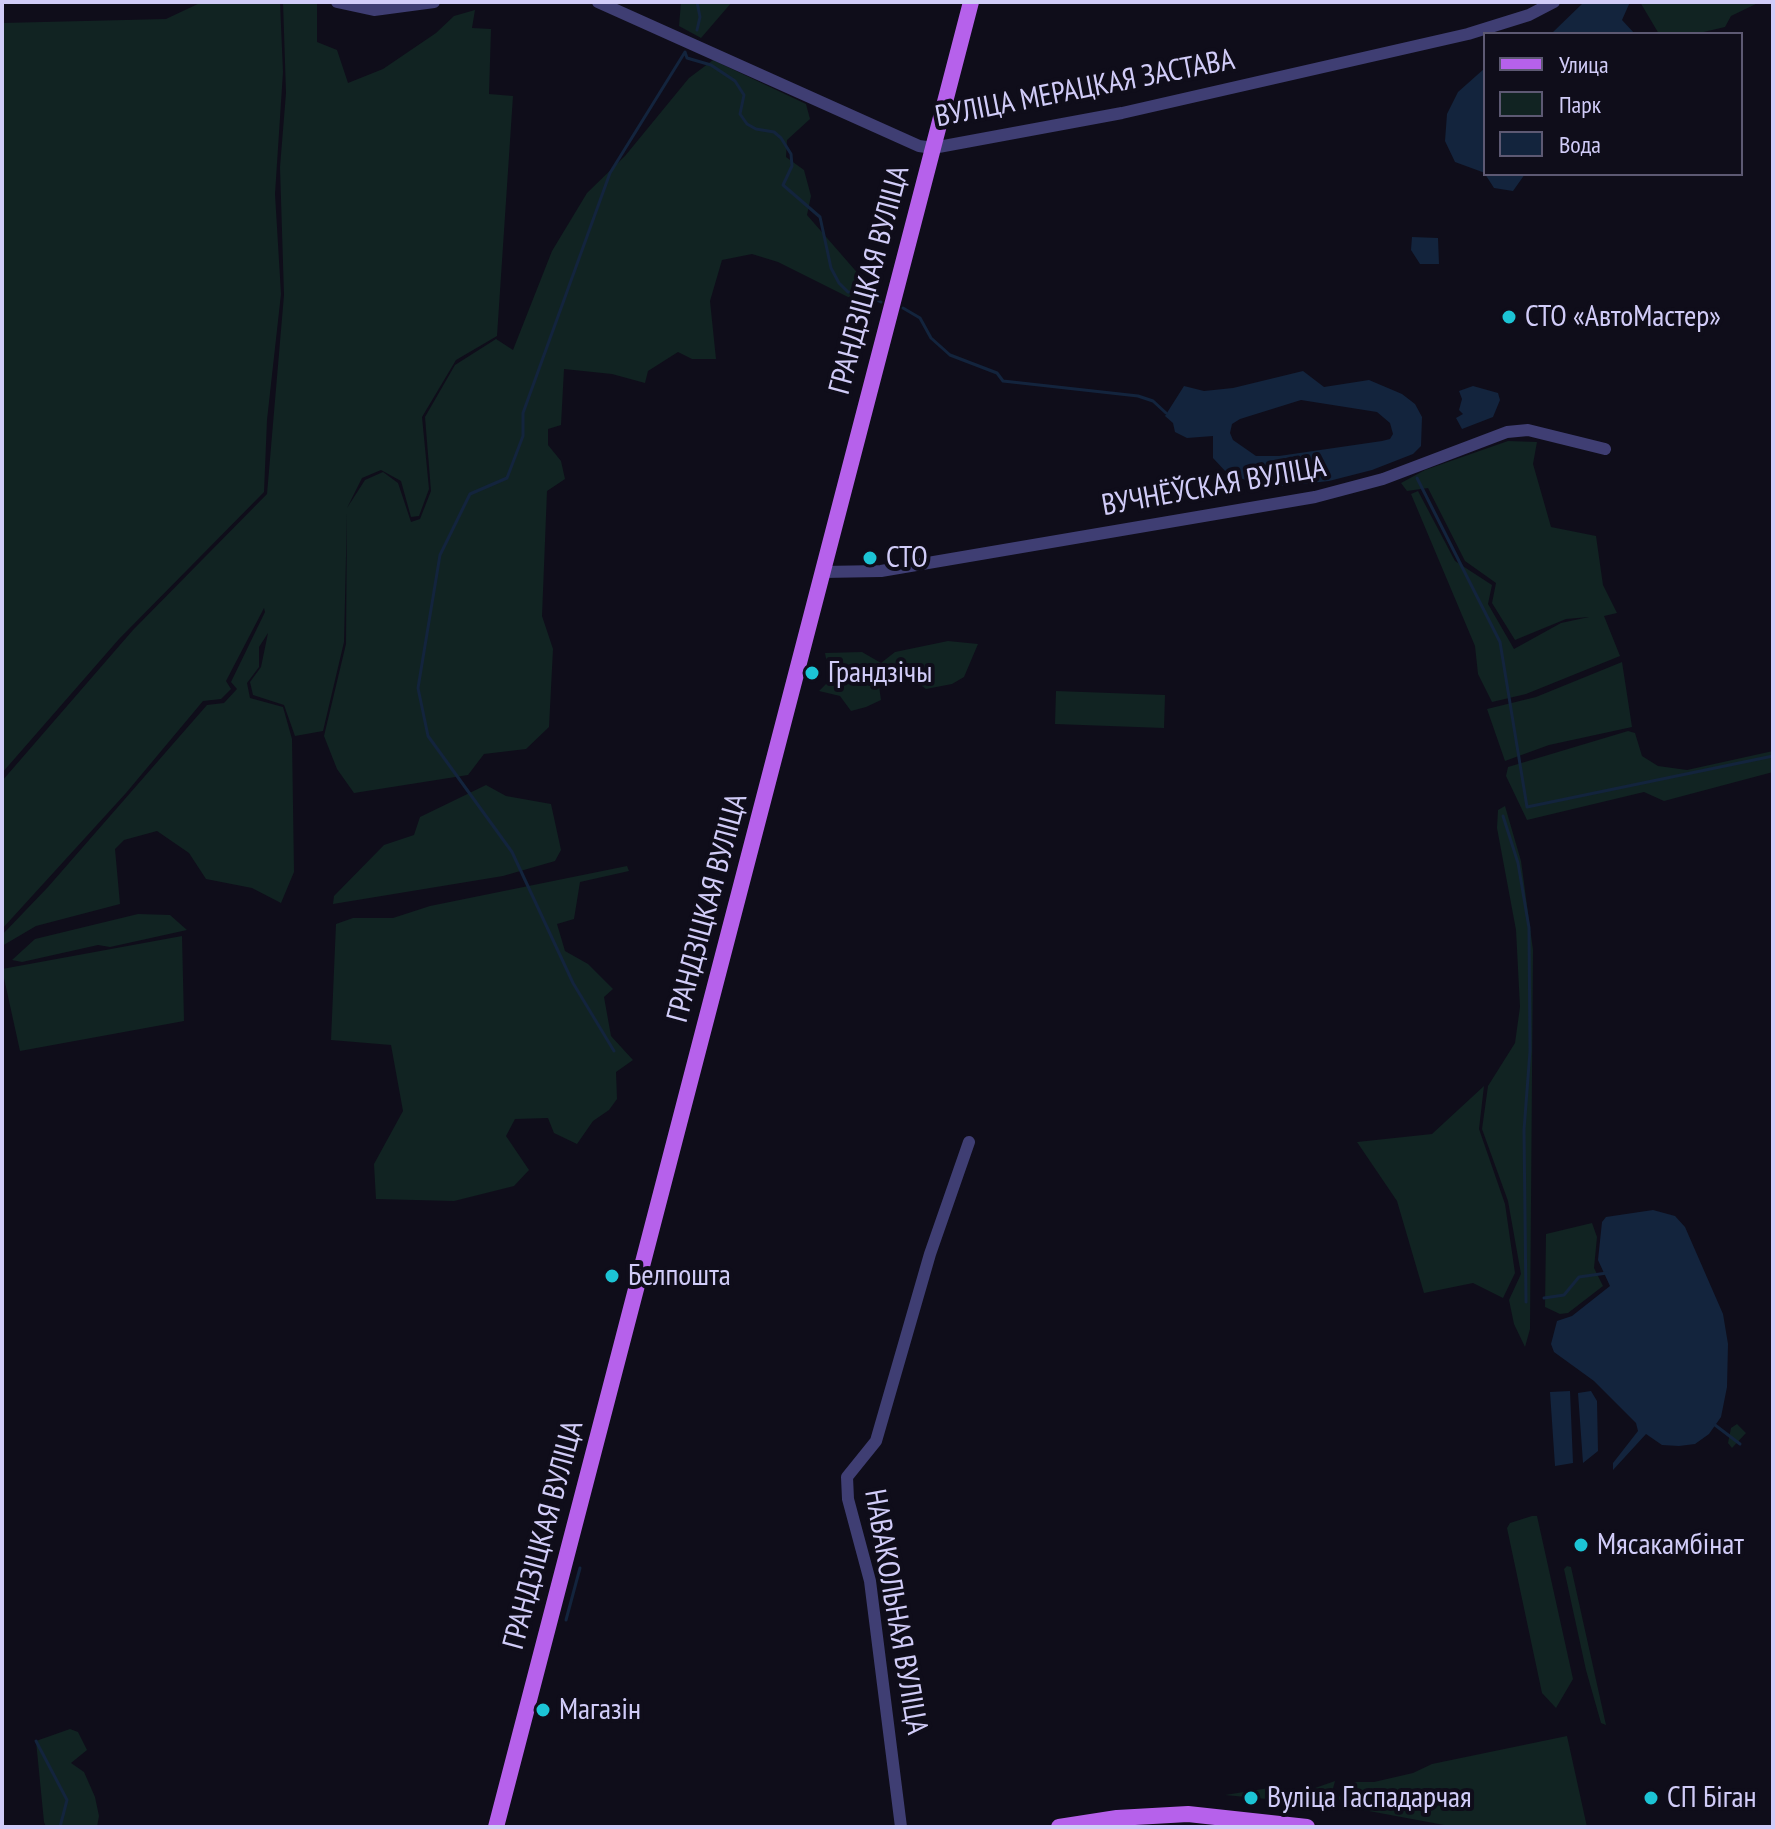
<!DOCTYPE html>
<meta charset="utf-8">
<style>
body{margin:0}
#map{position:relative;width:1775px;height:1829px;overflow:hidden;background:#0f0d1a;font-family:"PT Sans Narrow",sans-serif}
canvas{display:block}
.frame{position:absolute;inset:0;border:4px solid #d1ccf8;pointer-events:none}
.legend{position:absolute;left:1483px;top:32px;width:260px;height:144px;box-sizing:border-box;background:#0f0d1a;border:2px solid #5d5973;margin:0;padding:10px 14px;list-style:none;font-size:24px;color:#d1ccf8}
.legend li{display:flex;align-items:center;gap:16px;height:40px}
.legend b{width:40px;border:2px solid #5d5973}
</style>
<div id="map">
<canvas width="1775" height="1829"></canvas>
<div class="frame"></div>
<ul class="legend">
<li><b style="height:10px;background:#b661eb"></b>Улица</li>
<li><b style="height:22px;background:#112322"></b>Парк</li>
<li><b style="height:22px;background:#13243d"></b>Вода</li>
</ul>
</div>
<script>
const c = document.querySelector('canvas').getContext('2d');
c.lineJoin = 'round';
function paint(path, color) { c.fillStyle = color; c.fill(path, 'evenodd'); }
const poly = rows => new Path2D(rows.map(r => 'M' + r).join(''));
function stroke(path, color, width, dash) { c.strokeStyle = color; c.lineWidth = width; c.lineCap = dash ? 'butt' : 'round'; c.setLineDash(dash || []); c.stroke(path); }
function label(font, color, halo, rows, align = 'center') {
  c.font = font + ' "PT Sans Narrow",sans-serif'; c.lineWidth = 8; c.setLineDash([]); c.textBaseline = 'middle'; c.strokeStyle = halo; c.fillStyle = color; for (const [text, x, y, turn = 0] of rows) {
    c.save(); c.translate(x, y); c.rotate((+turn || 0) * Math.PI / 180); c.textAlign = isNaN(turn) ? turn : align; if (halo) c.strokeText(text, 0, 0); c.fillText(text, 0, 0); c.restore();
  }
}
paint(poly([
 [202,2,280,2,283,72,275,194,281,294,267,420,264,492,119,639,2,773,2,23,166,19],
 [283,2,317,2,317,42,337,50,348,83,383,69,436,33,454,16,475,10,472,28,491,29,489,94,513,96,497,336,456,360,422,417,429,489,419,516,411,517,401,481,381,470,362,478,347,508,365,480,383,472,398,483,411,522,420,519,431,491,425,417,455,365,496,339,513,350,552,251,587,193,625,156,689,78,713,60,806,104,810,119,787,140,786,157,804,170,811,196,807,215,861,277,854,300,778,262,752,254,722,260,710,301,716,359,692,359,678,352,648,371,645,383,612,374,564,369,561,425,548,429,548,445,561,461,565,479,547,491,542,616,553,649,549,727,526,749,484,754,468,775,354,793,337,769,324,736,346,644,347,513,344,642,323,731,295,736,284,705,253,695,250,682,261,667,268,633,259,647,259,667,247,683,250,698,283,707,292,739,294,872,281,903,252,888,206,879,189,853,157,831,124,840,115,849,120,904,36,926,2,946,2,935,48,887,207,705,224,703,237,689,231,682,265,612,264,608,226,681,231,689,221,699,203,701,126,793,2,929,2,781,133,630,267,494,284,295,280,167,286,93],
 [681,2,732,2,701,38,679,26],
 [1640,2,1760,2,1731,16,1725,27,1695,34,1659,34],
 [1508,441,1537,442,1533,464,1551,527,1596,536,1603,585,1617,613,1604,616,1620,656,1526,694,1492,702,1478,674,1475,646,1411,494,1418,491,1455,561,1492,585,1488,604,1514,649,1561,623,1589,617,1566,619,1515,640,1492,603,1496,583,1465,561,1428,488,1407,491,1401,483,1425,470],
 [948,641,978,644,964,677,952,684,926,689,891,663,878,679,881,700,866,707,851,711,840,696,819,691,830,680,825,653,862,652,881,663,895,652],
 [1622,662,1632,727,1549,745,1505,761,1487,709,1536,697],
 [1056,691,1165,695,1164,728,1055,724],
 [1628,731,1635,733,1642,756,1658,766,1687,770,1773,751,1773,772,1664,801,1644,792,1527,820,1506,776,1508,767],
 [486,785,506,796,551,804,561,850,555,861,503,876,333,904,334,896,384,845,414,835,420,817],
 [1505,806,1521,861,1533,950,1530,1329,1525,1347,1514,1324,1509,1300,1521,1274,1508,1201,1482,1129,1488,1086,1515,1043,1520,1007,1516,930,1497,828,1498,810],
 [627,866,629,871,580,882,574,919,557,924,565,951,588,964,613,989,604,997,611,1036,633,1060,616,1072,617,1099,609,1110,593,1121,577,1144,554,1133,548,1118,515,1119,506,1136,529,1170,514,1186,454,1201,376,1199,374,1164,403,1111,391,1045,331,1040,336,924,353,918,393,918,430,906],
 [138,914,170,915,187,930,110,947,98,945,22,962,12,960,35,939],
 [182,936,184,1021,20,1051,2,969],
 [1484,1086,1479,1129,1505,1204,1515,1273,1503,1298,1473,1283,1424,1293,1397,1201,1357,1142,1432,1134],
 [1592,1223,1597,1237,1594,1268,1603,1286,1568,1313,1560,1314,1545,1307,1546,1234],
 [1737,1424,1746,1433,1732,1448,1728,1443,1731,1428],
 [1532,1516,1537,1516,1573,1679,1556,1708,1542,1693,1507,1528,1510,1523],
 [1567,1566,1571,1567,1606,1725,1601,1723,1586,1670,1564,1569],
 [70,1729,78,1732,87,1750,71,1763,84,1772,95,1797,99,1816,97,1827,46,1827,44,1822,36,1741],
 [1567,1736,1587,1827,1455,1827,1342,1806,1339,1798,1345,1782,1374,1782,1413,1773,1432,1764],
 [1335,1781,1330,1800,1312,1802,1315,1788],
 [1282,1786,1285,1794,1267,1799,1225,1795]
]), '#112322');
paint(poly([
 [1584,2,1630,2,1622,20,1635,34,1551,34],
 [1485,68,1485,173,1455,162,1445,141,1447,114,1458,92],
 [1485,174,1525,174,1513,191,1494,188],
 [1412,237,1438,238,1439,264,1420,264,1411,250],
 [1303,371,1324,387,1369,380,1402,394,1415,404,1422,417,1421,446,1413,454,1372,470,1329,481,1283,486,1251,482,1227,473,1213,458,1213,436,1187,438,1175,432,1173,423,1165,416,1184,386,1204,391,1233,388],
 [1301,400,1377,412,1390,423,1393,434,1390,439,1382,441,1279,456,1256,456,1233,440,1230,433,1232,424,1240,419],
 [1473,386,1498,393,1500,400,1493,417,1462,429,1456,418,1463,414,1459,410,1462,399,1459,391],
 [1653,1210,1675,1216,1685,1227,1723,1314,1728,1344,1727,1387,1721,1417,1709,1434,1695,1444,1679,1446,1662,1445,1646,1434,1613,1470,1613,1463,1638,1431,1636,1423,1594,1381,1554,1352,1551,1344,1557,1321,1572,1316,1610,1286,1598,1260,1602,1222,1606,1217],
 [1570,1391,1573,1463,1555,1466,1550,1392],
 [1591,1391,1597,1401,1598,1451,1583,1463,1578,1393]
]), '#13243d');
stroke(poly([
 [697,30,700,17,697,2],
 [903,308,920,318,931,338,950,355,997,373,1003,381,1138,396,1153,401,1166,413],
 [1417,478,1500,642,1527,807,1773,756],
 [1503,816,1518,863,1529,928,1530,1051,1524,1130,1526,1302],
 [614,1051,573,983,512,852,428,736,418,688,440,555,470,494,507,478,523,436,523,413,610,173,685,52,687,58,711,65,735,81,744,95,740,114,747,124,756,129,774,132,781,138,791,154,792,166,783,185,820,217,831,268,839,283,848,292,862,293,881,302],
 [1544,1298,1564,1295,1579,1277,1607,1273],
 [1715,1425,1740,1444],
 [566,1620,580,1568],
 [36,1741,67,1800,60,1827]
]), '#13243d', 3);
stroke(poly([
 [337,2,374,10,434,2],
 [598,2,919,146,933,148,1122,113,1468,34,1529,15,1554,2],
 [822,572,881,571,1315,497,1383,479,1507,432,1528,430,1605,449],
 [901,1827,870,1581,848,1499,847,1477,876,1441,930,1254,969,1142]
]), '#3f3e73', 12);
stroke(poly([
 [496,1827,971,2],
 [1059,1827,1117,1818,1188,1814,1307,1827]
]), '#b661eb', 16);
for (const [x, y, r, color] of [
 [1509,317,8,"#1cc4d5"],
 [870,558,8,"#1cc4d5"],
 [812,673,8,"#1cc4d5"],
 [612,1276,8,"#1cc4d5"],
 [1581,1545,8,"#1cc4d5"],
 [543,1710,8,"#1cc4d5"],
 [1251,1798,8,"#1cc4d5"],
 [1651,1798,8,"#1cc4d5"]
]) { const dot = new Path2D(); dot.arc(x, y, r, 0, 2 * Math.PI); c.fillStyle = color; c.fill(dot); stroke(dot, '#0f0d1a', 3); }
label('30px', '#d1ccf8', '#0f0d1a', [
 ["ВУЛІЦА МЕРАЦКАЯ ЗАСТАВА",1085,89,-11],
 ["ГРАНДЗІЦКАЯ ВУЛІЦА",870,280,-75],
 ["ВУЧНЁЎСКАЯ ВУЛІЦА",1214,487,-10],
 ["ГРАНДЗІЦКАЯ ВУЛІЦА",708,908,-75],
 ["ГРАНДЗІЦКАЯ ВУЛІЦА",544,1535,-75],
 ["НАВАКОЛЬНАЯ ВУЛІЦА",895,1612,80]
]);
label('30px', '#d1ccf8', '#0f0d1a', [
 ["СТО «АвтоМастер»",1525,317],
 ["СТО",886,558],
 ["Грандзічы",828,673],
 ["Белпошта",628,1276],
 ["Мясакамбінат",1597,1545],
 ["Магазін",559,1710],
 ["Вуліца Гаспадарчая",1267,1798],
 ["СП Біган",1667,1798]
], 'left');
</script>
